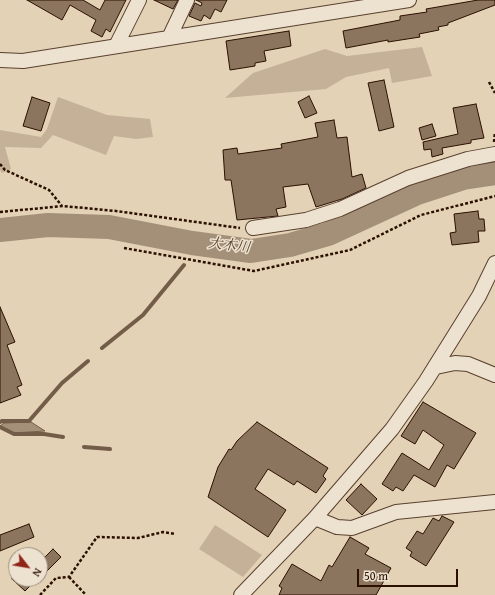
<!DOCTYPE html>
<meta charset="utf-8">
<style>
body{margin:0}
#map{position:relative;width:495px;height:595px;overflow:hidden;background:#e3d2b6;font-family:"Gentium Book Plus",serif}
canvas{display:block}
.north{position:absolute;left:8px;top:547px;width:40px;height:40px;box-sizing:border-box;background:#ede2d0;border:1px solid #9f8e7d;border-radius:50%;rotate:121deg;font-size:11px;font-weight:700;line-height:16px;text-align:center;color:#2b1000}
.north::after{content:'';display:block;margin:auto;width:14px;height:18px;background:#8f2418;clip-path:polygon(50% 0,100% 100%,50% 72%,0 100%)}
.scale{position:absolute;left:357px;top:569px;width:101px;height:18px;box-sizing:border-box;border:2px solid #2b1000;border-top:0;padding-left:5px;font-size:12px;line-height:14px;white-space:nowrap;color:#2b1000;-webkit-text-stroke:3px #ede2d0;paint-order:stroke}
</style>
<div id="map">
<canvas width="495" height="595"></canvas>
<div class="north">N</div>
<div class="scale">50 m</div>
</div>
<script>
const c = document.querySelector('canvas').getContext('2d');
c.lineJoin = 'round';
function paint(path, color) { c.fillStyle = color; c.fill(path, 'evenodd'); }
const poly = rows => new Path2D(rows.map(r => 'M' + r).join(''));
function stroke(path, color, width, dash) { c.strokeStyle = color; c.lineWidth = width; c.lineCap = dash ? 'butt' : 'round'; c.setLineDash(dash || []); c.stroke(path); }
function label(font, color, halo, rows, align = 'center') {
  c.font = font + ' "Gentium Book Plus","Noto Serif JP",serif'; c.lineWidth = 3; c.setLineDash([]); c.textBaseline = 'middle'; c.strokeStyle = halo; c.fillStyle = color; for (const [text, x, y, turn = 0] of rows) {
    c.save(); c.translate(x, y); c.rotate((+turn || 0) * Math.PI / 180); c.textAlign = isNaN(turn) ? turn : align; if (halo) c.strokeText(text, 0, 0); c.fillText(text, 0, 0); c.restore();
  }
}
paint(poly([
 [422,47,432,76,392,83,389,68,346,77,326,89,225,98,253,73,325,49,347,56],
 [58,97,107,115,150,119,153,137,136,139,114,136,106,155,53,135,41,148,5,147,11,169,2,173,0,170,0,130,41,137,47,129],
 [215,525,262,555,243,577,199,549]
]), '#c4b197');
const water = poly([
 [31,422,45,431,13,433,0,426,4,423,31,422]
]);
paint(water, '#a49078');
stroke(water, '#745d48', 1);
stroke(poly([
 [102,348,143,315,184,265],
 [0,422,2,421,29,421,62,383,88,361],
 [0,427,14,434,44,434,63,437],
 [84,447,110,449]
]), '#745d48', 4);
stroke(poly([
 [0,230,48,225,109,227,192,243,251,251,290,245,328,234,417,193,463,178,495,173]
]), '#a49078', 24);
const building = poly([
 [27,0,83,0,100,10,105,0,126,0,110,32,106,29,102,37,91,31,96,20,70,5,62,20,27,0],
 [154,0,178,0,173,9,154,0],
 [196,0,227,0,221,12,215,9,210,19,204,15,201,21,189,16,195,3,201,6,202,3,196,0],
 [478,0,495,0,495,5,448,23,448,25,438,27,439,30,419,34,420,37,388,42,388,40,346,48,343,31,400,20,400,16,427,12,426,9,478,0],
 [289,31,291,46,264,51,266,61,255,63,255,66,230,70,226,41,289,31],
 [384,80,394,127,379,131,368,83,384,80],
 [309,96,317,113,305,118,298,102,309,96],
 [32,97,50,103,41,131,23,126,32,97],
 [476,104,484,138,471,140,471,143,442,148,443,154,432,157,431,149,424,150,423,142,458,134,453,108,476,104],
 [334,120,337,138,347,137,352,177,362,174,366,188,342,199,316,207,308,184,283,187,286,207,276,209,278,216,237,220,231,180,225,180,223,150,237,148,238,154,282,148,281,144,318,137,315,123,334,120],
 [432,124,436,136,422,140,419,128,432,124],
 [478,211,479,219,484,219,485,231,478,231,479,242,452,245,450,233,456,232,454,214,478,211],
 [0,307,15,342,7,345,22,385,17,387,21,395,0,403,0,307],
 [423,402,476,433,454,469,447,465,435,487,414,475,403,491,396,487,393,491,382,484,402,453,429,470,444,445,423,430,415,444,401,436,423,402],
 [257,422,328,468,323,476,326,479,316,493,297,481,294,485,268,469,255,489,286,510,268,537,208,497,218,467,229,449,231,450,237,441,257,422],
 [361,484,377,499,362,515,346,500,361,484],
 [442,516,454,522,426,566,410,556,412,552,406,548,417,531,423,534,433,518,439,521,442,516],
 [29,524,34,537,0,551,0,535,29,524],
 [350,537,369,548,365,554,391,568,376,595,279,595,282,588,279,586,292,564,321,581,329,565,332,567,350,537],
 [53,549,61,557,40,578,40,562,53,549],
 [12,579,37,579,25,591,12,579]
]);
paint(building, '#8b755f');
stroke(building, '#2b1000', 1);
const minor = poly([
 [169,38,187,0],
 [116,46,139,0],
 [0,60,23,61,409,0],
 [253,228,306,220,340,209,408,178,468,159,495,154],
 [436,367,455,363,468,364,495,375],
 [315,518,337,527,352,528,396,512,495,502],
 [241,595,315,518,392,429,426,381,479,296,495,263]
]);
stroke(minor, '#59402e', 16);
stroke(poly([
 [489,82,495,93],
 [494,142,495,132],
 [0,164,5,170,49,190,62,206],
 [0,212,63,206,116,211,240,228],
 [124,248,254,271,350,250,421,215,495,196],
 [69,577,86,595],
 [40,595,56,578,69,577,97,537,138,538,163,532,175,534]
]), '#2b1000', 2.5, [3, 2]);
stroke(minor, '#ede2d0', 14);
label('italic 14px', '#5b4330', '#ede2d0', [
 ["大木川",229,246,7]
]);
</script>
